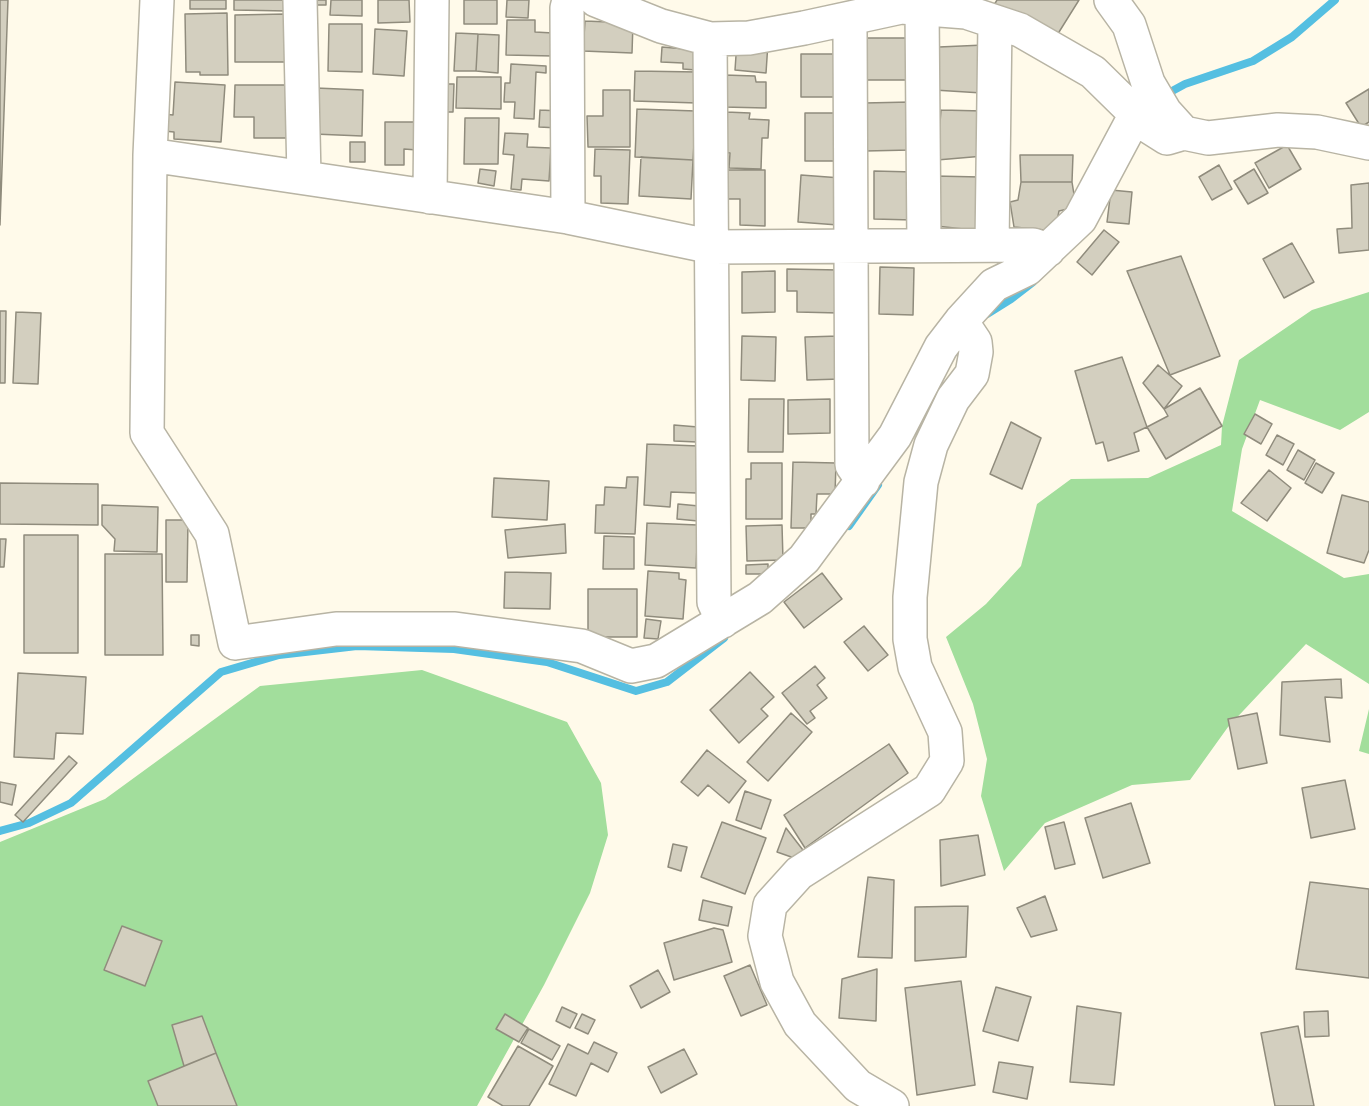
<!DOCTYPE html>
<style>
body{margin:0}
canvas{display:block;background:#fffaea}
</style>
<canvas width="1369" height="1106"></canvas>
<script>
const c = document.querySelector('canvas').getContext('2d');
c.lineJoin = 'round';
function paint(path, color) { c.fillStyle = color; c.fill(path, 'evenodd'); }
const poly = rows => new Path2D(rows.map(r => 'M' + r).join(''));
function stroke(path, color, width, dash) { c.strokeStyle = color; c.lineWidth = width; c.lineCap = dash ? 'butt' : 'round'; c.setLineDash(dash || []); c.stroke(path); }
paint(poly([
 [1369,292,1369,412,1340,430,1260,400,1242,449,1232,511,1344,578,1369,574,1369,684,1306,644,1228,727,1190,780,1132,785,1045,823,1004,871,981,796,987,759,973,704,946,637,986,604,1021,566,1037,504,1071,479,1148,478,1221,445,1222,426,1239,360,1312,310],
 [422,670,567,722,601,783,608,835,590,893,544,985,477,1106,0,1106,0,842,105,799,260,686],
 [1369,709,1369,754,1359,751]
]), '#a2de9c');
stroke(poly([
 [1163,96,1185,84,1253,61,1292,37,1335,0],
 [987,314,1011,299,1033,282],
 [849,526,878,485],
 [0,831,29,823,71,803,221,672,279,655,357,646,454,649,547,662,636,691,667,682,724,638]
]), '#55bfe1', 8);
const building = poly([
 [0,0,8,0,0,225,0,0],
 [190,0,226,0,226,9,190,9,190,0],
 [234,0,287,0,287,11,234,10,234,0],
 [312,0,326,0,326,5,312,5,312,0],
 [331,0,362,0,362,16,330,15,331,0],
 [378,0,409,0,410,22,378,23,378,0],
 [464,0,497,0,497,24,464,24,464,0],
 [507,0,529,0,528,18,506,17,507,0],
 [997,0,1079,0,1054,40,994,5,997,0],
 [227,13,228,75,200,75,200,72,186,72,185,14,227,13],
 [286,14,286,62,235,62,235,15,286,14],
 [507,20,535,20,535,32,553,33,553,56,506,55,507,20],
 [585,21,633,23,632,53,583,51,585,21],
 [329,24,362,24,362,72,328,71,329,24],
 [375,29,407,31,404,76,373,74,375,29],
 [456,33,478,34,476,71,454,71,456,33],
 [478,34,499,35,498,73,476,71,478,34],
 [864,38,911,38,910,80,864,80,864,38],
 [737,41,768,43,766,73,735,70,737,41],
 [984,45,982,93,934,90,939,47,984,45],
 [662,47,697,50,696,70,683,69,683,63,661,62,662,47],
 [801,54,837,54,837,97,801,97,801,54],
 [511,64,546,66,546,73,536,72,534,119,514,118,515,102,504,102,505,83,510,83,511,64],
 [635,71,698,72,697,103,634,101,635,71],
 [724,75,755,76,756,82,766,82,766,108,723,107,724,75],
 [457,77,501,77,501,109,456,108,457,77],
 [175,82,225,85,221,142,174,139,174,132,164,131,164,114,173,115,175,82],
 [443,84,454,84,453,112,443,112,443,84],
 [235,85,289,85,288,138,254,138,254,117,234,117,235,85],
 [316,88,363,90,362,136,314,134,316,88],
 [1369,89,1369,122,1361,127,1346,103,1369,89],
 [603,90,630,90,630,147,588,147,587,116,603,116,603,90],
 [911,102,911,150,865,151,864,103,911,102],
 [637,109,696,111,693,160,635,157,637,109],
 [540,110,560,111,559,128,539,127,540,110],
 [941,110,983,111,984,156,937,160,941,110],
 [726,112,750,113,749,119,769,120,768,138,762,138,761,169,729,168,730,153,724,152,726,112],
 [805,113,839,113,838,161,805,161,805,113],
 [465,118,499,118,498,164,464,164,465,118],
 [385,122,417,122,417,150,404,149,404,165,385,165,385,122],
 [505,133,528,134,527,147,551,148,549,181,522,179,521,190,511,189,514,155,503,154,505,133],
 [350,142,365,142,365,162,350,162,350,142],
 [1287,145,1301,169,1269,188,1255,163,1287,145],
 [595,149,630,150,628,204,601,203,601,176,594,176,595,149],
 [1020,155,1073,155,1072,182,1021,182,1020,155],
 [641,157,693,160,691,199,639,196,641,157],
 [1219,165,1232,189,1212,200,1199,177,1219,165],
 [480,169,496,171,494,186,478,183,480,169],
 [1254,169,1268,193,1248,204,1234,181,1254,169],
 [723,170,765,170,765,226,740,225,740,199,723,199,723,170],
 [874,171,914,172,913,220,874,219,874,171],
 [801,175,841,178,838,225,798,222,801,175],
 [935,176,980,177,982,231,936,226,935,176],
 [1021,182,1072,182,1076,207,1059,211,1055,231,1014,227,1010,202,1018,200,1021,182],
 [1369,183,1369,250,1339,253,1337,229,1352,228,1351,185,1369,183],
 [1111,190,1132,192,1129,224,1107,222,1111,190],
 [1104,230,1119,242,1092,275,1077,262,1104,230],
 [1292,243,1314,282,1284,298,1263,259,1292,243],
 [1181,256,1220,356,1170,375,1127,271,1181,256],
 [880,267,914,268,913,315,879,314,880,267],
 [787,269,839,270,839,313,797,312,797,291,787,291,787,269],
 [775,271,775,312,742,313,742,272,775,271],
 [0,311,6,311,5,383,0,383,0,311],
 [16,312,41,313,38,384,13,383,16,312],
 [742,336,776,337,775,381,741,380,742,336],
 [839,336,841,379,807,380,805,337,839,336],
 [1122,357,1147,427,1134,433,1139,451,1108,461,1103,442,1096,444,1075,371,1122,357],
 [1158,365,1182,386,1164,409,1143,383,1158,365],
 [1200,388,1222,426,1166,459,1147,427,1168,416,1164,409,1200,388],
 [749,399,784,399,783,452,748,452,749,399],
 [830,399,830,433,788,434,788,400,830,399],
 [1255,414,1272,424,1261,444,1244,434,1255,414],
 [1011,422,1041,438,1022,489,990,474,1011,422],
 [674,425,698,427,697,442,674,441,674,425],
 [1277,435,1294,444,1283,465,1266,455,1277,435],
 [647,444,699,446,697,493,671,492,670,507,644,505,647,444],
 [1298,450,1315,460,1304,480,1287,470,1298,450],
 [793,462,836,463,835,494,817,494,816,514,811,514,811,528,791,528,793,462],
 [751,463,782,463,782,519,746,519,746,479,751,479,751,463],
 [1316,463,1334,473,1322,493,1305,483,1316,463],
 [1269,470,1291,488,1267,521,1241,503,1269,470],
 [627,477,638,477,635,534,595,533,596,505,604,505,605,487,626,488,627,477],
 [494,478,549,481,547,520,492,517,494,478],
 [0,483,98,484,98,525,0,524,0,483],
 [1342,495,1369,502,1369,550,1364,563,1327,553,1342,495],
 [678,504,699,506,698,521,677,519,678,504],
 [102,505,158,507,157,552,114,551,115,539,102,525,102,505],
 [166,520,188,520,187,582,166,582,166,520],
 [647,523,698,525,696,568,645,565,647,523],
 [565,524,566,553,508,558,505,530,565,524],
 [782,525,783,560,747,561,746,526,782,525],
 [24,535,78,535,78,653,24,653,24,535],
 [604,536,634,537,634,569,603,569,604,536],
 [0,539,6,539,4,567,0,567,0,539],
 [105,554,162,554,163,655,105,655,105,554],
 [768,564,768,574,746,574,746,565,768,564],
 [648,571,679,573,679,579,686,580,683,619,645,616,648,571],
 [505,572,551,573,550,609,504,608,505,572],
 [822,573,842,599,804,628,784,602,822,573],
 [588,589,637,589,637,637,588,637,588,589],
 [646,619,661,621,658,639,644,638,646,619],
 [864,626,888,655,868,671,844,642,864,626],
 [191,635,199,635,199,646,191,645,191,635],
 [815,666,825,678,817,685,827,698,810,711,815,718,807,724,782,693,815,666],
 [750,672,774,697,761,709,768,716,739,743,710,710,750,672],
 [18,673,86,677,83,734,56,733,54,759,14,757,18,673],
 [1341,679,1342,698,1325,697,1330,742,1280,735,1282,682,1341,679],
 [791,713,812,732,768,781,747,762,791,713],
 [1257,713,1267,763,1238,769,1228,719,1257,713],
 [889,744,908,773,805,848,784,815,889,744],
 [707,750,746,781,729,803,708,785,698,796,681,782,707,750],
 [69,756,77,763,23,822,15,815,69,756],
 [1345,780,1355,829,1311,838,1302,788,1345,780],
 [0,782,16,785,12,805,0,802,0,782],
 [745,791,771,800,761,829,736,820,745,791],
 [1131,803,1150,863,1103,878,1085,818,1131,803],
 [722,822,766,838,745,894,701,877,722,822],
 [1064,822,1075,864,1055,869,1045,827,1064,822],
 [786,828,806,854,797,859,777,852,786,828],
 [978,835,985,875,941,886,940,840,978,835],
 [673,844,687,847,681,871,668,867,673,844],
 [868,877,894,880,892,958,858,957,868,877],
 [1310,882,1369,889,1369,978,1296,969,1310,882],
 [1045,896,1057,930,1031,937,1017,908,1045,896],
 [703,900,732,907,728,926,699,920,703,900],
 [968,906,966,957,915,961,915,907,968,906],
 [122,926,162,941,145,986,104,970,122,926],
 [714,928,723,930,732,962,674,980,664,943,714,928],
 [750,965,767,1005,741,1016,724,976,750,965],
 [877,969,876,1021,839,1018,842,979,877,969],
 [658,970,670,992,641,1008,630,986,658,970],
 [961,981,975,1085,917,1095,905,988,961,981],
 [996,987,1031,997,1018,1041,983,1031,996,987],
 [1077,1006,1121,1013,1114,1085,1070,1082,1077,1006],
 [562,1007,577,1014,570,1028,556,1021,562,1007],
 [1328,1011,1329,1036,1305,1037,1304,1012,1328,1011],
 [505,1014,528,1028,519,1042,496,1029,505,1014],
 [582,1014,595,1020,588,1034,575,1028,582,1014],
 [202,1016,216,1053,184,1066,172,1025,202,1016],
 [1298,1026,1314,1106,1275,1106,1261,1033,1298,1026],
 [529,1029,560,1046,552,1060,521,1043,529,1029],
 [594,1042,617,1053,608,1072,591,1063,576,1096,549,1084,568,1044,588,1054,594,1042],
 [518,1046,553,1066,529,1106,503,1106,488,1097,518,1046],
 [684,1049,697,1074,661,1093,648,1067,684,1049],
 [216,1053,237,1106,158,1106,148,1081,216,1053],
 [999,1062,1033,1067,1027,1099,993,1092,999,1062]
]);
paint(building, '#d3cfbf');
stroke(building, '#908c7d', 1.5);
const minor = poly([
 [157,0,150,155,147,433,212,534,235,643,336,629,455,629,582,646,631,666,656,661,760,598,804,559,895,436,941,347,961,321,994,285,1027,269,1080,219,1136,114],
 [300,0,304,177],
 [596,0,661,26,710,39,749,38,804,28,901,7,966,12,1020,30,1093,72,1148,126,1167,138,1184,133,1208,138,1278,130,1317,132,1369,143],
 [1111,0,1129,25,1148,83,1165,112,1184,133],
 [922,8,924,245],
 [847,19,850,33,852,465,863,481],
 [710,39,714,602,723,621],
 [150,155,568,217,713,247,1033,245,1048,250],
 [430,197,432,0],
 [568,217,567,8,569,0],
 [992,245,995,22],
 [892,1106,858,1086,800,1024,777,982,765,936,770,905,799,873,929,790,947,761,945,732,915,667,910,639,910,597,921,482,931,445,953,399,972,374,976,352,975,342,961,321]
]);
stroke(minor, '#b8b4a4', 36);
stroke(minor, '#fff', 33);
</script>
